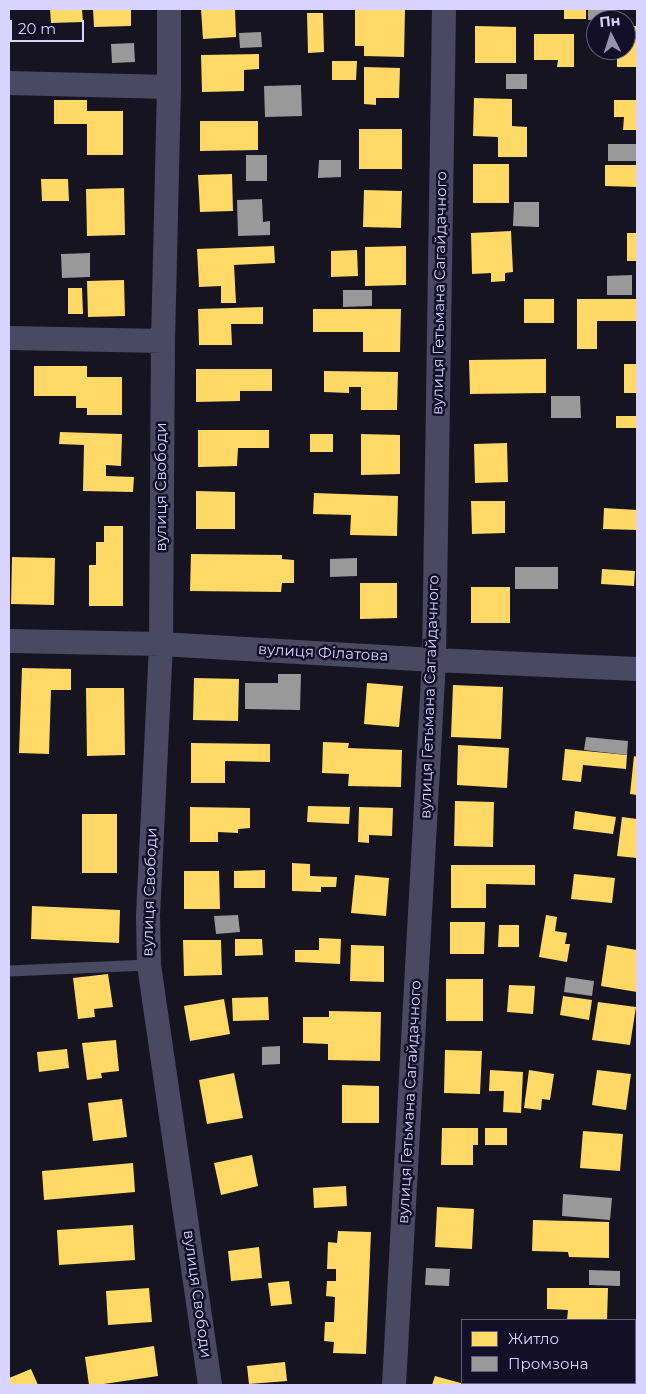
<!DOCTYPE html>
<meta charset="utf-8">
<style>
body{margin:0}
#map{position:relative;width:646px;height:1394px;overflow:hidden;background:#161421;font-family:Montserrat,sans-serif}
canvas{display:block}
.frame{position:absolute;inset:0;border:10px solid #d9d4ff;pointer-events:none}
.legend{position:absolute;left:461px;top:1319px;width:175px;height:65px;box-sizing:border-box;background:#130f26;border:1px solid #625e7d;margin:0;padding:6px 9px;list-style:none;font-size:15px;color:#d9d4ff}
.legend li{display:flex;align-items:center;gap:10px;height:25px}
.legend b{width:25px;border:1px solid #625e7d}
.north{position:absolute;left:586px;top:10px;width:50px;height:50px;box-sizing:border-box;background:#130f26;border:1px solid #625e7d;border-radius:50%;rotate:355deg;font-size:14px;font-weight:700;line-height:20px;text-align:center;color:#d9d4ff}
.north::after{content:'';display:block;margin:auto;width:18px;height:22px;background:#9591b1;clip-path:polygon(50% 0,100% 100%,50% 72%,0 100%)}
.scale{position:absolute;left:10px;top:20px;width:74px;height:22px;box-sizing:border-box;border:2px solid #d9d4ff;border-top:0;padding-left:6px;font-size:15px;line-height:18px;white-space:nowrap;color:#d9d4ff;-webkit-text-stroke:4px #130f26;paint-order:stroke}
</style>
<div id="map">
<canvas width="646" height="1394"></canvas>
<div class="frame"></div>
<ul class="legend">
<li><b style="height:14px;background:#ffd966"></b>Житло</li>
<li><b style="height:14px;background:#999"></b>Промзона</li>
</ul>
<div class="north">Пн</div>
<div class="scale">20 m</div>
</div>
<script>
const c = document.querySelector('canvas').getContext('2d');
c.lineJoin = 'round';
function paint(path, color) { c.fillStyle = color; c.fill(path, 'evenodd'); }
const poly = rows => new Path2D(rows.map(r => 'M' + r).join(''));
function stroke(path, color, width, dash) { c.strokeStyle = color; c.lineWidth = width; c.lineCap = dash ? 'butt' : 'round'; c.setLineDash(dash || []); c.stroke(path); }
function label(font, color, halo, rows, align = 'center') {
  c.font = font + ' Montserrat,sans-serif'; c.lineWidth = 5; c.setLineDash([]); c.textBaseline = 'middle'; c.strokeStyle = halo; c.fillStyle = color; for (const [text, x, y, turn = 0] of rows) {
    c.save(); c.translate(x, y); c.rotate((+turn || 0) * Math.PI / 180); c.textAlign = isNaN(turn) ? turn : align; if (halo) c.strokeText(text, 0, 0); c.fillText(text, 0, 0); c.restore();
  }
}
paint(poly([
 [50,9,82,9,83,22,51,23],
 [93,9,131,9,131,26,94,27],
 [201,9,235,9,236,37,203,39],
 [355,9,405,9,404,57,364,56,364,46,355,46],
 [564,9,586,9,586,19,564,19],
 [307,13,323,13,324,52,308,53],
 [475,26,516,27,516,63,475,63],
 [626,26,637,26,637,67,617,67,617,57,610,57,610,50,626,50],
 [534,34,574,34,574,67,557,67,558,60,534,60],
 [259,54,259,69,244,70,244,91,202,92,201,55],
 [332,61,357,61,356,80,332,80],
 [364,67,400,68,399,98,376,98,376,105,364,104],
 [474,98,512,99,512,126,527,127,527,157,498,157,498,137,473,136],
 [54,100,87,100,87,111,123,111,123,155,87,155,87,124,54,124],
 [614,100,637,100,637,130,623,130,624,117,614,117],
 [200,121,258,121,258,150,200,151],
 [359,129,402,129,402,169,359,169],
 [473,164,509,164,509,203,473,203],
 [605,165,637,165,637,187,605,186],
 [232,174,233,211,200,212,198,175],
 [41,179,68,179,69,201,42,201],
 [124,188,125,235,87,236,86,189],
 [364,190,402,191,401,228,363,227],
 [511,231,513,272,505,273,505,281,491,282,491,273,472,274,471,233],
 [627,233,637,233,637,261,627,261],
 [274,246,275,263,234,265,236,303,221,303,221,286,199,287,197,249],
 [406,246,406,285,365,286,365,247],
 [357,250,358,276,331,277,331,251],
 [124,280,125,316,88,317,87,281],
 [68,288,82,288,83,314,68,314],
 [524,299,554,299,554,323,524,323],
 [577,299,637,299,637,321,597,321,597,349,577,349],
 [263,307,263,324,231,324,232,345,199,345,198,309],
 [313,309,401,309,400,352,363,352,363,332,313,332],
 [546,359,546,393,470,394,469,360],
 [624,364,637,364,637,393,624,393],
 [34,366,87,366,87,377,122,377,122,415,87,415,87,408,76,408,76,396,34,396],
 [196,369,272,369,272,391,240,391,240,401,196,402],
 [324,371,398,372,397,410,361,410,361,387,349,387,349,393,324,392],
 [616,416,637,416,637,428,616,428],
 [198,430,269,430,269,448,238,448,237,466,198,467],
 [60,432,122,434,121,466,106,465,106,476,134,477,133,492,83,491,84,445,59,444],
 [310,434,333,434,333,452,310,452],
 [361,434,400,435,400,474,361,475],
 [507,443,508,482,475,483,474,444],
 [196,491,235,492,235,529,196,529],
 [314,493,398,496,397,536,350,535,351,515,313,514],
 [471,501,505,501,505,533,472,534],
 [604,508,637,510,637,530,603,529],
 [104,526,123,526,123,606,89,606,89,565,96,565,96,542,104,542],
 [191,554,282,555,282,559,294,560,294,583,282,583,281,592,190,591],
 [12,557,55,558,54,605,11,604],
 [602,569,635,571,634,586,601,584],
 [360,583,397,583,397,618,360,619],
 [471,587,510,587,510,623,471,623],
 [22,668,71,669,71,690,51,690,49,754,19,753],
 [194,678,239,679,238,721,193,720],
 [367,683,403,686,399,727,364,724],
 [453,685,503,687,501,739,451,737],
 [86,688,124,688,125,755,87,756],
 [323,742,349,743,348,748,402,750,401,787,348,786,349,774,322,773],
 [191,743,270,744,270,762,225,761,225,783,191,783],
 [458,745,509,748,507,788,457,785],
 [565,749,627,755,626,769,583,765,581,782,562,780],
 [634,756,637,757,637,795,630,794],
 [455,801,494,802,493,847,454,846],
 [308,806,350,807,349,824,307,822],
 [190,807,250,808,250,828,238,829,238,833,218,832,218,842,190,842],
 [359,807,393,808,392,836,369,835,369,843,358,842],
 [575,811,616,817,613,834,573,829],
 [82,814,117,814,117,873,82,873],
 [622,817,637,819,637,858,617,856],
 [292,863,310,864,310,876,337,877,336,887,321,887,321,892,292,891],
 [451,865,535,865,535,885,486,884,486,908,451,908],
 [265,870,265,888,234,888,234,871],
 [184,871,219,871,220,909,184,909],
 [574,874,615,878,612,903,571,899],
 [355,875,389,878,386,916,351,913],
 [32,906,120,910,119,943,31,939],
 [546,915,557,917,555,931,567,933,565,944,570,944,567,962,539,957],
 [450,922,485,922,484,954,450,954],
 [499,925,519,925,519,947,498,947],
 [319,938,341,939,340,964,295,962,295,950,319,950],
 [235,939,262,939,263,955,235,956],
 [183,940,221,940,222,975,184,976],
 [351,945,384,946,384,982,350,981],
 [607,945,637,950,637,992,601,986],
 [108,974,113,1007,94,1009,95,1017,78,1019,73,978],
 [446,979,483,979,483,1021,446,1021],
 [509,985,535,986,533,1014,507,1012],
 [563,996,592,1000,589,1020,560,1015],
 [268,997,269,1020,233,1021,232,998],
 [224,999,230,1034,190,1041,184,1006],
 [598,1002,636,1007,630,1045,592,1040],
 [329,1011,381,1012,380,1061,328,1060,328,1044,303,1043,303,1017,329,1017],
 [116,1040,119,1071,101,1073,102,1078,87,1080,82,1043],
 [67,1049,69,1068,39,1072,37,1052],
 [445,1050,482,1051,480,1094,444,1093],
 [490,1070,523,1072,521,1113,503,1112,504,1091,489,1091],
 [529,1070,554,1074,550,1100,542,1099,541,1110,524,1108],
 [597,1070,631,1074,626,1110,592,1105],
 [234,1073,243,1118,207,1124,199,1080],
 [342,1085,379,1086,379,1123,342,1123],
 [122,1099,127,1137,93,1141,88,1103],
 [442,1128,478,1128,478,1145,473,1145,473,1165,441,1165],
 [485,1128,507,1128,507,1145,485,1145],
 [583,1131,623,1134,620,1171,580,1168],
 [252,1155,258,1186,221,1195,214,1163],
 [133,1163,135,1192,44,1200,42,1171],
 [346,1186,347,1206,314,1208,313,1188],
 [437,1207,474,1209,472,1249,435,1247],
 [533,1220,609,1222,609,1258,569,1257,568,1252,532,1251],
 [133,1225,135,1260,59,1265,57,1230],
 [338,1231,371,1232,366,1354,333,1353,334,1342,324,1341,325,1322,334,1322,335,1297,326,1296,327,1281,336,1281,336,1269,327,1269,328,1242,337,1243],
 [259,1247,262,1278,231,1281,228,1251],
 [289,1281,292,1304,271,1306,268,1283],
 [149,1288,152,1322,108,1325,106,1291],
 [547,1288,608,1288,607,1320,567,1320,568,1310,547,1309],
 [154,1346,158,1376,97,1385,89,1385,85,1357],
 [285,1362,287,1381,249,1384,247,1366],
 [31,1369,38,1385,9,1385,9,1378],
 [435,1376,468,1385,432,1385],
 [531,1383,594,1383,594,1385,531,1385]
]), '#ffd966');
paint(poly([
 [588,9,611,9,611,20,588,20],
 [261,32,262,47,240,48,239,33],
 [134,43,135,62,112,63,111,44],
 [506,74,527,74,527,89,506,89],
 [301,85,302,116,265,117,264,86],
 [608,144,637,144,637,161,608,161],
 [246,155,267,155,267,181,246,181],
 [319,160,341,160,341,177,318,178],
 [262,199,263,222,270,221,270,235,238,236,237,200],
 [514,202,539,202,539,227,513,226],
 [90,253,90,277,62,278,61,254],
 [632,275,632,295,607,295,607,276],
 [343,290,372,290,372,306,343,307],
 [551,396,580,396,581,418,551,418],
 [357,558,357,576,330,577,330,559],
 [515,567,558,567,558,589,515,589],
 [278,674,301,674,300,710,245,709,245,683,278,683],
 [586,737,628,741,627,755,584,750],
 [238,915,240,932,216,934,214,916],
 [566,977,594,981,592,996,564,992],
 [280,1046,280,1064,262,1065,262,1047],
 [563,1194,612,1198,610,1220,562,1216],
 [426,1268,450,1269,449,1286,425,1285],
 [589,1270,620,1271,620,1286,589,1285]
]), '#999');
stroke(poly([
 [9,971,149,965]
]), '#4a4962', 11);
stroke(poly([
 [169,9,169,87,163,341,161,644,148,916,149,965,210,1385],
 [9,83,169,87],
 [9,338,163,341],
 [9,641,161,644,434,660,637,669],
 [394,1385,434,660,444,9]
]), '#4a4962', 24);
label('15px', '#d9d4ff', '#130f26', [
 ["вулиця Гетьмана Сагайдачного",440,293,-89],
 ["вулиця Свободи",162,487,-90],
 ["вулиця Філатова",323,653,3],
 ["вулиця Гетьмана Сагайдачного",430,697,-88],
 ["вулиця Свободи",150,892,-88],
 ["вулиця Гетьмана Сагайдачного",410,1102,-87],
 ["вулиця Свободи",197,1294,82]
]);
</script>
